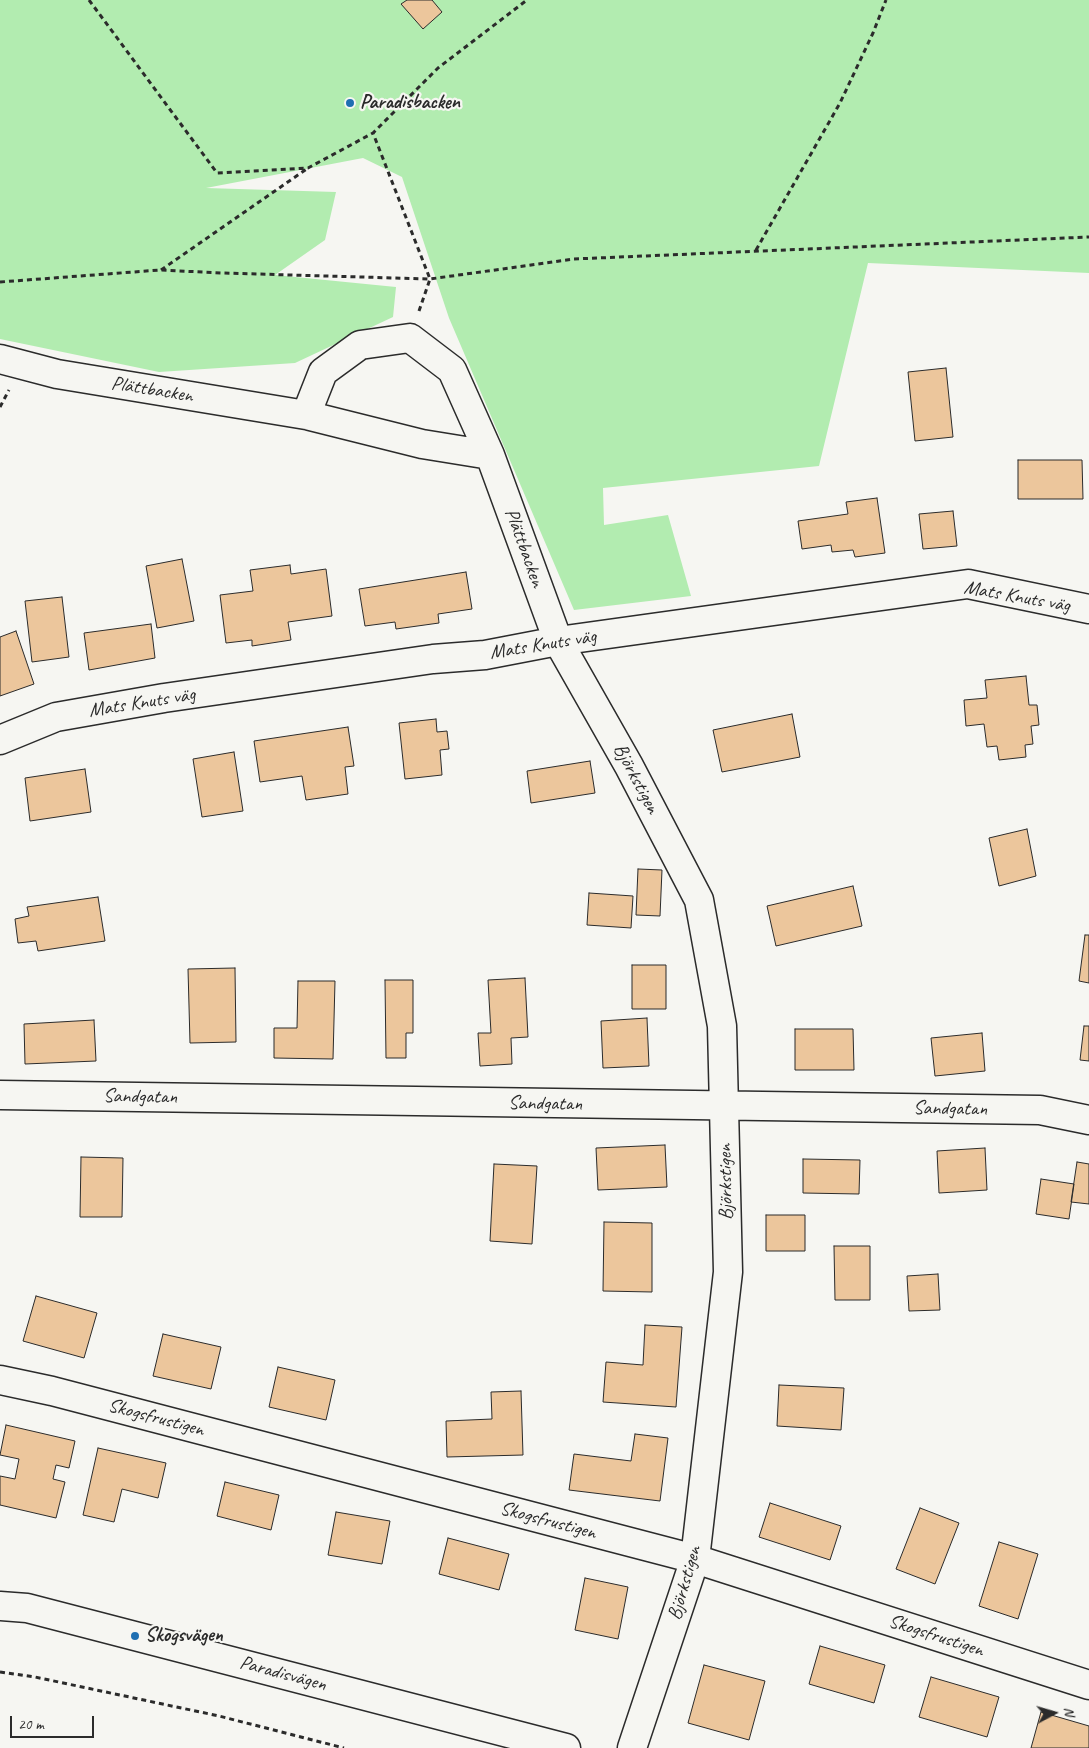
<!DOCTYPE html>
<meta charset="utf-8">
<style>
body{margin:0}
#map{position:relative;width:1089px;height:1748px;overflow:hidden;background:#f6f6f2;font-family:Caveat,sans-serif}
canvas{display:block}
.north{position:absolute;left:1029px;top:1688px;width:50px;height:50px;-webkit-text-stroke:4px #f6f6f2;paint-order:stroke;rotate:84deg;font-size:14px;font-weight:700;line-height:20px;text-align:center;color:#2b2b2b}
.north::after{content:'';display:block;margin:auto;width:18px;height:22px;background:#2b2b2b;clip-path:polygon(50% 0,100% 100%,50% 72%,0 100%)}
.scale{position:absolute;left:10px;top:1716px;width:84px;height:22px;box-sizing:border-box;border:2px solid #2b2b2b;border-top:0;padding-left:6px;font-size:15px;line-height:18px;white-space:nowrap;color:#2b2b2b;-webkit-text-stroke:4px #f6f6f2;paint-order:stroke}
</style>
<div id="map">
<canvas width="1089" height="1748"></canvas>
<div class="north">N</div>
<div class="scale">20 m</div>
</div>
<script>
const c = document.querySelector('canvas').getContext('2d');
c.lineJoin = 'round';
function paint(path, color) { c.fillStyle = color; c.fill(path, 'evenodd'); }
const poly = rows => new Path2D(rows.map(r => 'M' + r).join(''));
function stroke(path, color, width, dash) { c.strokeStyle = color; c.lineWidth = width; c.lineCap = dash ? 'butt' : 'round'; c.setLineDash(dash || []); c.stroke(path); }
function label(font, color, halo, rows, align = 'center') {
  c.font = font + ' Caveat,sans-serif'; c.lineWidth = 4.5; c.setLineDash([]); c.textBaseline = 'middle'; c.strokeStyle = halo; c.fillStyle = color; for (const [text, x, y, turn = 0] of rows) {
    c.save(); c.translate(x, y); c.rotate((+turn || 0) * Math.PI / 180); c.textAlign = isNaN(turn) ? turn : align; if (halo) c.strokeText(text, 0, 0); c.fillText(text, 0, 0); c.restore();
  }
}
paint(poly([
 [0,0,1089,0,1089,273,868,263,819,466,603,488,604,525,668,515,691,596,574,610,449,318,402,177,363,158,206,188,336,192,325,240,275,275,396,287,393,317,295,363,159,372,0,339]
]), '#b2ecb0');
const building = poly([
 [407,0,432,0,442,12,423,29,401,4,407,0],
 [946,368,953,437,915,441,908,372,946,368],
 [1018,460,1082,460,1083,499,1018,499,1018,460],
 [877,498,885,553,855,557,853,550,832,552,831,545,802,549,798,521,848,514,846,502,877,498],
 [953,511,957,546,923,549,919,514,953,511],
 [182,559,194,621,157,628,146,566,182,559],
 [290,565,291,574,326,569,332,616,288,622,291,640,252,646,252,640,226,643,220,595,253,591,250,570,290,565],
 [466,572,472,609,438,614,439,623,396,629,395,622,365,626,359,589,466,572],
 [62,597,69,657,32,662,25,601,62,597],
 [151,624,155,658,89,670,84,633,151,624],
 [16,631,34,684,0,696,0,637,16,631],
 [1026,676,1029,705,1037,705,1039,725,1031,726,1033,744,1025,745,1026,757,999,760,997,746,987,747,984,724,966,726,964,700,987,698,985,680,1026,676],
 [792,714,800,757,722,772,713,730,792,714],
 [436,719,437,732,447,731,449,749,440,750,442,775,405,779,399,723,436,719],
 [348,727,354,766,345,767,348,794,306,800,302,776,260,782,254,741,348,727],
 [234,752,243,811,202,817,193,759,234,752],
 [590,761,595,793,531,803,527,771,590,761],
 [85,769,91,812,30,821,25,778,85,769],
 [1027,829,1036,876,999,886,989,838,1027,829],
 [638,869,662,870,660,916,636,915,638,869],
 [853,886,862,926,776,946,767,906,853,886],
 [589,893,633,896,631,928,587,925,589,893],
 [98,897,105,941,38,951,36,941,18,943,15,919,29,916,27,907,98,897],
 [1085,935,1089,935,1089,983,1079,981,1085,935],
 [632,965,666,965,666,1009,632,1009,632,965],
 [235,968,236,1042,190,1043,188,969,235,968],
 [525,978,528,1037,511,1038,512,1064,480,1066,478,1033,491,1033,488,980,525,978],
 [385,980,413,980,413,1033,406,1033,406,1058,386,1058,385,980],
 [298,981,335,981,333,1059,274,1058,274,1028,297,1028,298,981],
 [647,1018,649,1066,603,1068,601,1021,647,1018],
 [94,1020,96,1061,25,1064,24,1024,94,1020],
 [1084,1026,1089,1026,1089,1061,1080,1060,1084,1026],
 [795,1029,853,1029,854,1070,795,1070,795,1029],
 [982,1033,985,1071,935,1076,931,1038,982,1033],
 [665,1145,667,1187,598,1190,596,1148,665,1145],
 [985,1148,987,1190,939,1193,937,1151,985,1148],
 [81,1157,123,1158,122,1217,80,1217,81,1157],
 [803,1159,860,1160,859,1194,803,1193,803,1159],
 [1077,1162,1089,1164,1089,1204,1071,1202,1077,1162],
 [494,1164,537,1166,532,1244,490,1241,494,1164],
 [1041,1179,1074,1184,1069,1219,1036,1214,1041,1179],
 [766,1215,805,1215,805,1251,766,1251,766,1215],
 [604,1222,652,1223,652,1292,603,1291,604,1222],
 [834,1246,870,1246,870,1300,835,1300,834,1246],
 [938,1274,940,1310,909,1311,907,1276,938,1274],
 [36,1296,97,1313,84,1358,23,1341,36,1296],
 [645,1325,682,1327,676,1407,603,1402,606,1362,643,1365,645,1325],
 [163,1334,221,1347,211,1389,153,1376,163,1334],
 [278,1367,335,1380,326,1420,269,1407,278,1367],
 [779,1385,844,1388,841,1430,777,1426,779,1385],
 [521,1391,523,1455,447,1457,446,1421,492,1419,491,1392,521,1391],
 [6,1425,75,1441,69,1468,56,1465,53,1479,65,1482,56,1518,0,1505,0,1476,15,1479,19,1459,0,1455,6,1425],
 [635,1434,668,1438,660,1501,569,1490,574,1454,631,1461,635,1434],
 [98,1448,166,1463,158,1498,122,1489,114,1522,83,1515,98,1448],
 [225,1482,279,1495,271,1530,217,1516,225,1482],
 [770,1503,841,1526,830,1560,759,1537,770,1503],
 [920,1508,959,1523,935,1584,896,1569,920,1508],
 [336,1512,390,1521,382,1564,328,1555,336,1512],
 [448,1538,509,1554,499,1590,439,1574,448,1538],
 [999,1542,1038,1554,1018,1619,979,1606,999,1542],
 [585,1578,628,1587,618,1639,575,1630,585,1578],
 [820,1646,885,1665,874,1703,809,1684,820,1646],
 [704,1665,765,1681,749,1740,688,1723,704,1665],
 [931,1677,999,1697,987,1737,919,1717,931,1677],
 [1041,1712,1089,1726,1089,1748,1031,1748,1041,1712]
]);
paint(building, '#ecc69c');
stroke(building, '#2b2b2b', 1);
const minor = poly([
 [0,359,57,374,306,415,422,444,490,455,558,641,629,766,699,900,722,1026,728,1272,695,1559,632,1748],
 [306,415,323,372,360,345,410,338,452,370,490,455],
 [0,740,56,717,164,698,433,659,485,655,558,641,968,584,1089,609],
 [0,1095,1040,1110,1089,1120],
 [0,1380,52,1391,695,1559,1089,1685],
 [0,1606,27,1608,566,1748]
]);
stroke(minor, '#2b2b2b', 31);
stroke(poly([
 [89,0,217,173,308,168,373,133],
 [756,250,840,103,873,33,886,0],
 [161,270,308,168],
 [0,282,160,270,222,273,430,279,574,259,1089,237],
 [419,311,430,279,373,133,438,68,527,0],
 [0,407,9,390],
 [0,1672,35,1677,219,1716,344,1748]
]), '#2b2b2b', 3, [5, 4]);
stroke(minor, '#f6f6f2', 28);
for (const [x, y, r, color] of [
 [350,103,5,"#1f6fb2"],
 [135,1636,5,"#1f6fb2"]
]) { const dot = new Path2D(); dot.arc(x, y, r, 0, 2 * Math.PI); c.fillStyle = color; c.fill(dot); stroke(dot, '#f6f6f2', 2); }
label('bold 20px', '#2b2b2b', '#f6f6f2', [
 ["Paradisbacken",360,103],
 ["Skogsvägen",145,1636]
], 'left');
label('20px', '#2b2b2b', '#f6f6f2', [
 ["Plättbacken",152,390,9],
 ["Plättbacken",524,548,70],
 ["Mats Knuts väg",1017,597,10],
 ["Mats Knuts väg",543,645,-9],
 ["Mats Knuts väg",142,703,-9],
 ["Björkstigen",636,779,62],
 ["Sandgatan",140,1097,1],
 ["Sandgatan",545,1104,1],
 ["Sandgatan",950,1109,1],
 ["Björkstigen",726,1182,-91],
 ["Skogsfrustigen",156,1418,15],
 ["Skogsfrustigen",548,1521,15],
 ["Björkstigen",685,1583,-74],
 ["Skogsfrustigen",936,1636,18],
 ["Paradisvägen",283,1674,15]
]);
</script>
